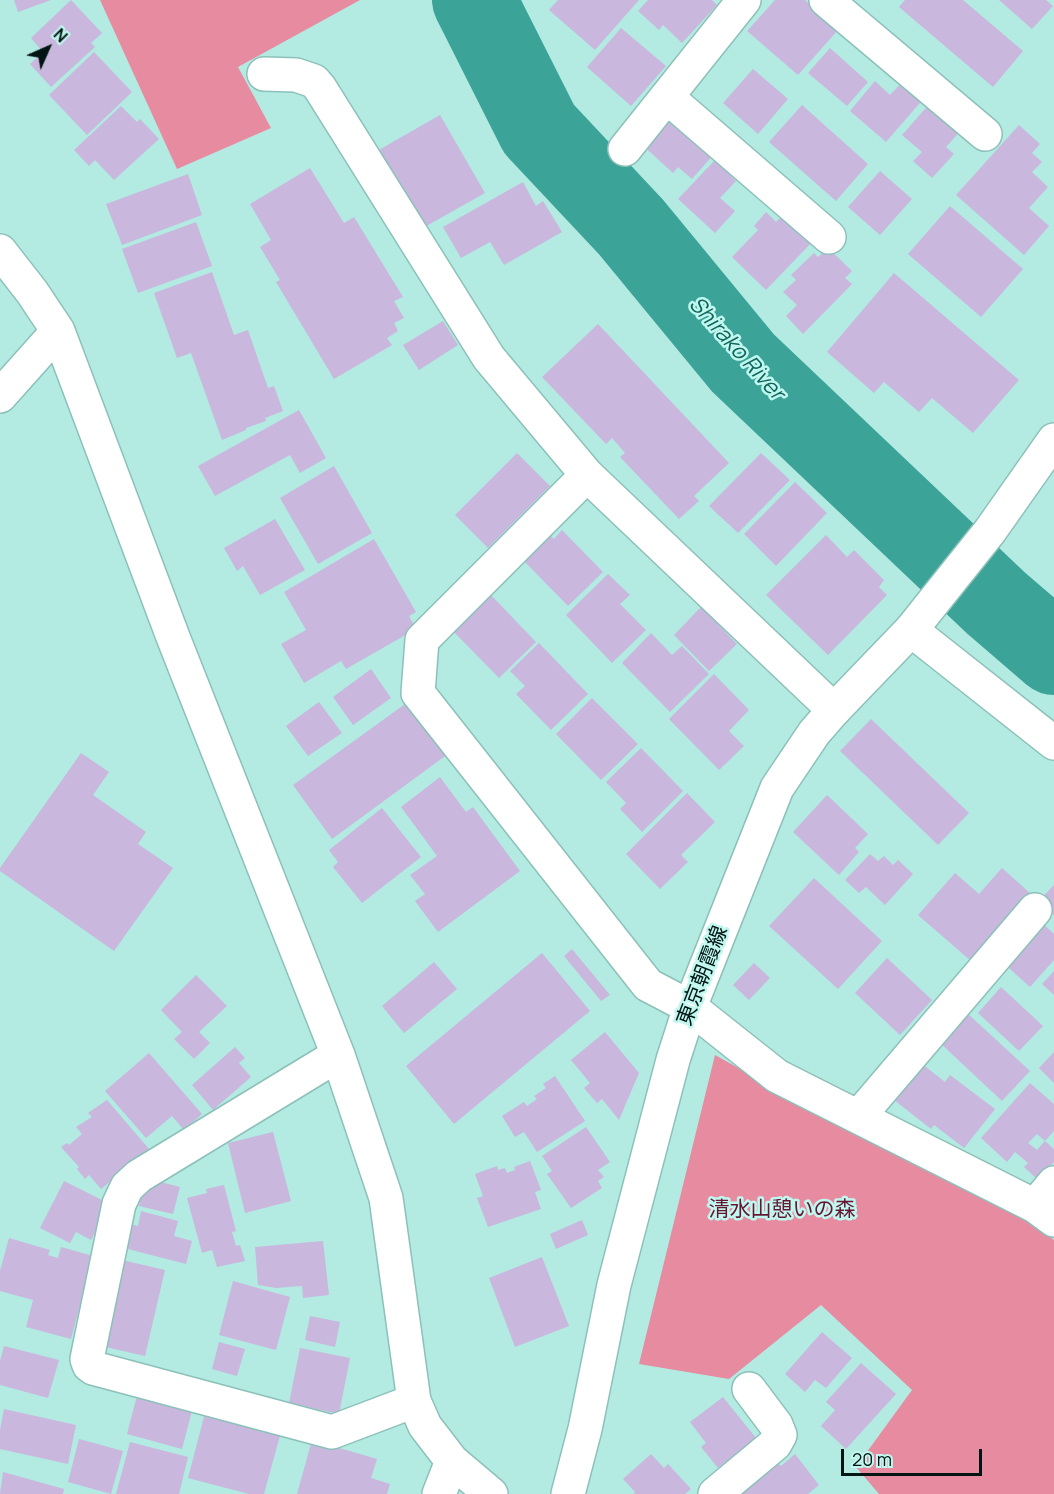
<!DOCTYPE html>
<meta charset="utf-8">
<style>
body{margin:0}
#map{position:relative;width:1054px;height:1494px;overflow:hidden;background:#b3eae2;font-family:Manrope,sans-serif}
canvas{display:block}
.north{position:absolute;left:18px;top:18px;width:60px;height:60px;-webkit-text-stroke:4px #c0f7ef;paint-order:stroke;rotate:45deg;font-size:16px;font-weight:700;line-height:24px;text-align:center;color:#021513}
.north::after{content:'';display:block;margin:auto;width:21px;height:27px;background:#021513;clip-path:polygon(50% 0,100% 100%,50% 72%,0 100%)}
.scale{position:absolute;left:841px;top:1449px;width:141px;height:27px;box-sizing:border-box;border:3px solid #021513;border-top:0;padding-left:8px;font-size:18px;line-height:21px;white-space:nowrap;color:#021513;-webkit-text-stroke:4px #c0f7ef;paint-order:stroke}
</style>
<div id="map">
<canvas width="1054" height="1494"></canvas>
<div class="north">N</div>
<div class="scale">20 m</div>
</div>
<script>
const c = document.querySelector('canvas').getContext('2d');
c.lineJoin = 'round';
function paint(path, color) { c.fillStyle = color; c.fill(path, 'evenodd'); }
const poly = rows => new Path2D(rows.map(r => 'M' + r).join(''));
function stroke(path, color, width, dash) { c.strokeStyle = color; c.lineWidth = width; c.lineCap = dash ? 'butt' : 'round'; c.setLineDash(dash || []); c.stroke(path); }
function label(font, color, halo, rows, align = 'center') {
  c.font = font + ' Manrope,"Noto Sans JP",sans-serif'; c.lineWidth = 5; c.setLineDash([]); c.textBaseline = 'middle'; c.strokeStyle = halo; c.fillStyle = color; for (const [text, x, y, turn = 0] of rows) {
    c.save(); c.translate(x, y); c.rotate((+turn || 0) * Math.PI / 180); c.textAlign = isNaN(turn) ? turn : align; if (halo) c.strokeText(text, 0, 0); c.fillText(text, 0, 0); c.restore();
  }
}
paint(poly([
 [100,0,360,0,238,67,271,128,177,169],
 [715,1055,859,1135,1030,1221,1054,1240,1054,1494,879,1494,856,1467,912,1390,821,1305,729,1379,639,1364]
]), '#e78ba0');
stroke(poly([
 [474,0,539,129,631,227,743,363,996,603,1054,653]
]), '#3ba398', 84);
paint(poly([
 [14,0,51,0,18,12],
 [71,0,102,33,91,43,95,47,51,87,30,64,43,52,31,38],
 [558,0,639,0,595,50,549,10],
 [648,0,712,0,717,5,682,43,663,25,659,30,638,11],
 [775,0,805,0,838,30,798,75,747,31],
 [905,0,963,0,1023,51,993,87,899,7],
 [999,0,1046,0,1053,6,1032,29],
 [621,28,666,66,631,106,587,67],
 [830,48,868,82,847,106,808,73],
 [94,52,132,92,87,135,49,95],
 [753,69,788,99,758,134,723,103],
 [905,79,925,97,886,142,850,111,875,81,890,95],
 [933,100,963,128,946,147,954,154,932,178,913,161,922,152,902,135],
 [802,105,868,164,836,201,769,142],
 [121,106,137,122,140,119,159,139,114,180,95,160,89,166,74,150],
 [440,115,485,193,421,229,377,151],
 [662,115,679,130,684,125,715,153,692,179,678,167,673,173,639,142],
 [1019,125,1040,144,1032,153,1042,162,1032,172,1048,187,1029,208,1049,226,1024,255,956,195],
 [715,160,736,181,720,198,735,211,715,233,678,199],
 [310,168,344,223,354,217,403,297,394,301,404,318,394,323,398,331,387,338,392,345,334,379,276,282,280,280,260,247,271,240,250,204],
 [880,171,912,199,880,235,848,207],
 [188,174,202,215,122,245,106,204],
 [523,182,536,206,543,201,562,232,504,265,490,242,461,258,443,227],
 [950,206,1023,269,981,317,908,254],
 [766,212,776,222,786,212,814,240,766,290,732,257,758,230,754,226],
 [196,222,212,266,138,293,122,249],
 [828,248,852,271,845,278,852,284,803,334,786,316,797,305,783,292,796,280,791,275,814,253,818,257],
 [212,272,234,335,248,330,268,388,274,386,283,411,265,418,266,421,246,428,246,430,222,440,191,353,177,358,154,293],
 [894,273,1019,380,973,433,932,398,919,412,884,382,874,393,827,352],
 [443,321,458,345,419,370,403,345],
 [598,324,729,463,694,496,699,501,679,519,620,457,625,453,612,438,606,444,542,377],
 [299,410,326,458,300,473,290,455,215,496,198,466],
 [517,453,550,486,488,548,455,515],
 [761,453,790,480,738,533,709,506],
 [334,466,372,533,318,564,280,498],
 [795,482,827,513,776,566,744,534],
 [275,519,305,570,260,595,243,566,237,571,224,548],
 [562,530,603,572,568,606,520,557,546,531,554,539],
 [826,535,847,557,854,550,884,580,879,587,887,595,828,655,766,595],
 [374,539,416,612,409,616,416,629,346,669,341,661,304,683,281,644,306,630,284,592],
 [608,574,630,595,620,604,646,630,612,663,566,615],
 [490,594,536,642,499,678,453,631],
 [701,607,737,644,709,671,674,635],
 [651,633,672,655,682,646,709,674,670,712,622,663],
 [539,643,588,694,551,730,516,694,525,686,510,671],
 [371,669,391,698,353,725,333,697],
 [714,674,749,710,729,731,744,746,719,770,669,719],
 [592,698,638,744,601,780,556,734],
 [412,699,452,751,332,839,293,785],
 [319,702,342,733,308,756,286,726],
 [871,719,969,813,938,845,840,751],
 [641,748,683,791,642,832,620,809,626,803,606,782],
 [81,753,109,772,93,795,146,832,138,844,173,868,114,951,0,871,0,868],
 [440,777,466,812,473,807,520,871,438,932,415,901,425,894,410,875,437,856,401,807],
 [687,793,715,822,681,855,688,862,660,889,626,854],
 [827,795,868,834,855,848,859,852,839,875,793,832],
 [382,808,421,857,362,903,333,867,338,862,329,850],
 [870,854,878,861,884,856,893,865,898,860,913,874,885,905,866,887,859,893,845,880],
 [1002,868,1031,894,971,961,918,915,955,873,979,894],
 [814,878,882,941,838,989,769,926],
 [1054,885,1054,915,1039,901],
 [1038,919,1054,934,1054,960,1030,987,1000,960],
 [572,949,610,995,601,1001,564,956],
 [542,953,590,1011,454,1124,406,1066],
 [887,958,932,1000,900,1035,855,993],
 [434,962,457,989,404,1033,382,1006],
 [754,963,770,978,749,1000,733,985],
 [1054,971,1054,995,1042,984],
 [196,975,227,1006,199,1032,210,1043,194,1059,174,1039,182,1032,161,1010],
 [1001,987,1043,1026,1019,1051,978,1013],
 [967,1013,1030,1071,1002,1101,939,1042],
 [605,1032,639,1073,619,1120,602,1099,597,1103,584,1088,590,1083,571,1060],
 [235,1047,245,1058,239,1063,251,1077,213,1110,192,1085],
 [1054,1052,1054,1083,1039,1068],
 [149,1053,202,1114,184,1130,172,1116,146,1138,105,1091],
 [917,1060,945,1082,950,1075,995,1109,964,1148,934,1125,931,1129,889,1096],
 [555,1076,585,1121,537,1152,524,1132,515,1137,502,1116,524,1102,527,1106,537,1099,534,1096,546,1088,543,1084],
 [1030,1083,1054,1104,1054,1131,1045,1141,1054,1149,1054,1162,1038,1180,1024,1167,1028,1163,1015,1152,1007,1162,981,1138],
 [1037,1134,1045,1141,1037,1150,1028,1143],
 [107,1100,149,1149,101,1189,89,1175,85,1179,77,1169,79,1167,61,1147,67,1143,69,1145,82,1134,76,1127,92,1117,88,1113],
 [586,1127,610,1162,598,1170,604,1177,598,1181,602,1188,571,1208,547,1174,552,1171,542,1156],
 [273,1132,291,1201,245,1213,228,1143],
 [530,1161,541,1190,535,1192,541,1209,488,1227,477,1198,483,1196,475,1174,497,1166,498,1170,505,1168,507,1173,515,1170,514,1167],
 [145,1178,180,1187,173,1214,139,1206],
 [64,1181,110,1204,91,1240,76,1232,70,1243,40,1228],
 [224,1185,236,1231,232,1232,236,1246,240,1245,245,1261,217,1267,212,1250,202,1253,187,1198,207,1193,206,1189],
 [141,1211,178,1221,174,1236,192,1241,186,1264,124,1248,130,1224,138,1226],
 [582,1220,588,1235,556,1249,550,1234],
 [9,1238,50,1250,48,1255,58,1258,61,1247,93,1256,71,1339,26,1327,33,1300,0,1291,0,1271],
 [323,1241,329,1295,303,1298,302,1286,276,1288,258,1285,255,1247],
 [542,1257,569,1326,515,1347,489,1278],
 [122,1260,165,1270,145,1356,101,1346],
 [233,1281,290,1297,276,1350,219,1335],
 [310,1316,340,1322,335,1347,305,1340],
 [822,1332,852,1358,826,1388,815,1380,805,1392,785,1374],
 [219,1342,245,1349,237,1376,212,1369],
 [4,1346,59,1360,48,1398,0,1385,0,1361],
 [300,1348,350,1358,339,1414,289,1403],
 [861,1363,896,1394,846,1449,821,1426,835,1410,826,1402],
 [138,1392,193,1407,182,1449,127,1434],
 [723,1397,756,1438,718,1468,701,1447,706,1443,690,1422],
 [4,1409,76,1425,68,1464,0,1449,0,1430],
 [205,1413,281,1432,264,1494,249,1494,188,1478],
 [79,1439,123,1451,111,1494,68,1482],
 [312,1440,377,1459,371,1478,390,1484,387,1494,297,1494],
 [130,1442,188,1457,179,1494,116,1494],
 [651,1454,664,1468,668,1464,691,1489,685,1494,634,1494,635,1492,623,1479],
 [795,1454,819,1485,808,1494,744,1494,742,1492,779,1464,781,1466],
 [3,1472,64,1489,63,1494,0,1494]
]), '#c9b7de');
const minor = poly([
 [826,0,985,134],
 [264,74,296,75,314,81,320,88,489,358,587,475],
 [667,97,829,237],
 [625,149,744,0],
 [0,251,32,292,58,331,173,637,338,1055,386,1198,414,1401,425,1426,452,1461,491,1494],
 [0,396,58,331],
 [911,630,1054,743],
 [834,710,587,475,422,640,418,693,648,985,690,1007,777,1076,1035,1206,1054,1220],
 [338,1055,139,1176,127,1187,119,1204,87,1359,89,1365,93,1368,332,1432,414,1401],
 [859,1116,1035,910],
 [1035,1206,1054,1183],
 [439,1494,452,1461],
 [715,1494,775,1444,780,1435,776,1425,749,1389]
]);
const major = poly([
 [568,1494,585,1429,614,1285,673,1060,690,1007,777,788,814,733,834,710,911,630,990,531,1054,440]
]);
stroke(minor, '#8cc1b9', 36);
stroke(major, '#8cc1b9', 36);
stroke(minor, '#fff', 33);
stroke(major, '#fff', 33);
label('21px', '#021513', '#c0f7ef', [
 ["東京朝霞線",703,976,-69]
]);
label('21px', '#661631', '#c0f7ef', [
 ["清水山憩いの森",782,1210]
]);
label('italic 22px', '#10655d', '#c0f7ef', [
 ["Shirako River",736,349,48]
]);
</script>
